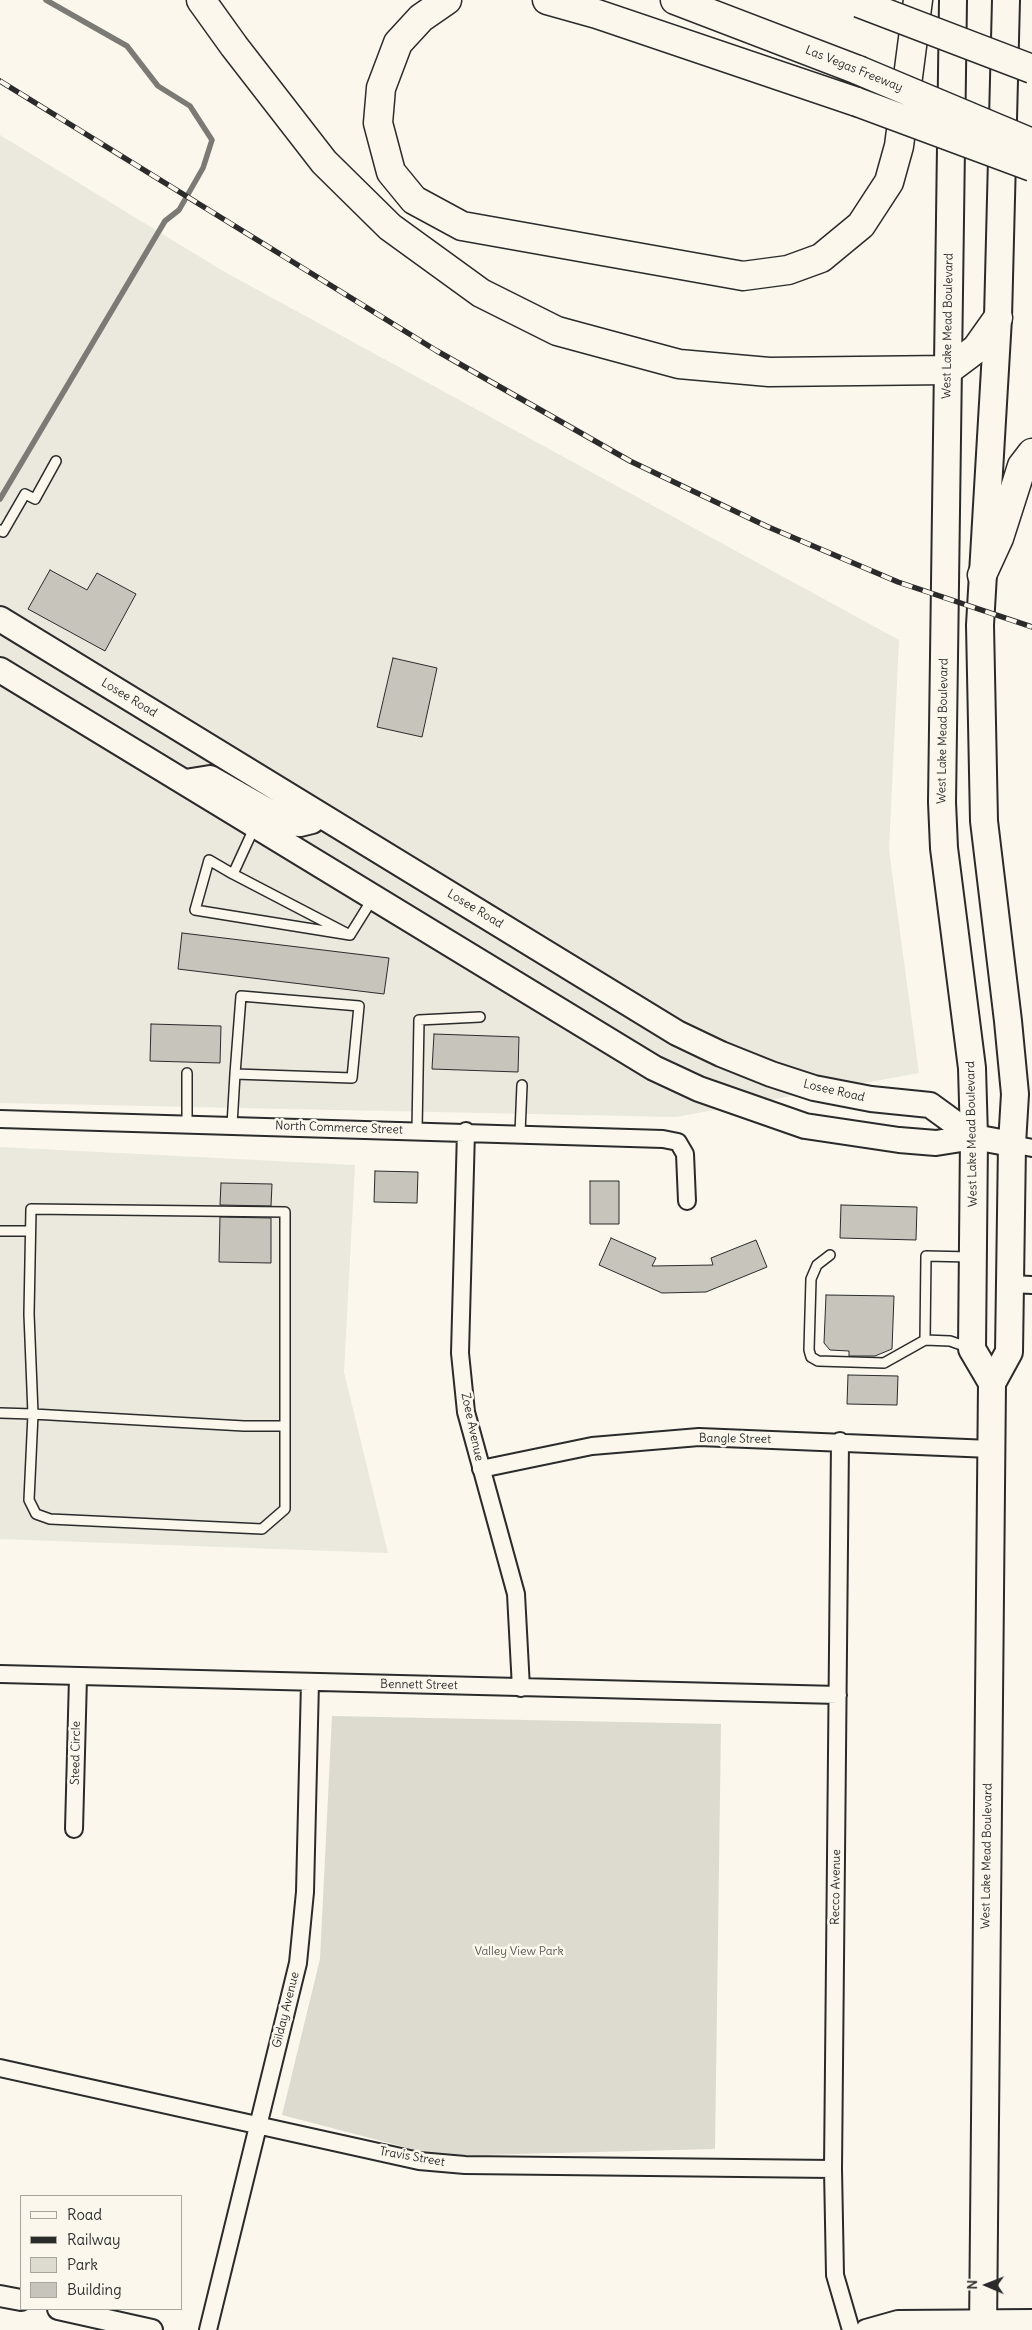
<!DOCTYPE html>
<style>
body{margin:0}
#map{position:relative;width:1032px;height:2330px;overflow:hidden;background:#fbf7ec;font-family:Delius,sans-serif}
canvas{display:block}
.legend{position:absolute;left:20px;top:2195px;width:162px;height:115px;box-sizing:border-box;background:#fbf7ec;border:1px solid #a8a59f;margin:0;padding:6px 9px;list-style:none;font-size:15px;color:#2b2b2b}
.legend li{display:flex;align-items:center;gap:10px;height:25px}
.legend b{width:25px;border:1px solid #a8a59f}
.north{position:absolute;left:962px;top:2260px;width:50px;height:50px;-webkit-text-stroke:4px #fbf7ec;paint-order:stroke;rotate:271deg;font-size:14px;font-weight:700;line-height:20px;text-align:center;color:#2b2b2b}
.north::after{content:'';display:block;margin:auto;width:18px;height:22px;background:#2b2b2b;clip-path:polygon(50% 0,100% 100%,50% 72%,0 100%)}
</style>
<div id="map">
<canvas width="1032" height="2330"></canvas>
<ul class="legend">
<li><b style="height:6px;background:#fbf7ec"></b>Road</li>
<li><b style="height:6px;background:#2b2b2b"></b>Railway</li>
<li><b style="height:14px;background:#dddad0"></b>Park</li>
<li><b style="height:14px;background:#c7c4bc"></b>Building</li>
</ul>
<div class="north">N</div>
</div>
<script>
const c = document.querySelector('canvas').getContext('2d');
c.lineJoin = 'round';
function paint(path, color) { c.fillStyle = color; c.fill(path, 'evenodd'); }
const poly = rows => new Path2D(rows.map(r => 'M' + r).join(''));
function stroke(path, color, width, dash) { c.strokeStyle = color; c.lineWidth = width; c.lineCap = dash ? 'butt' : 'round'; c.setLineDash(dash || []); c.stroke(path); }
function label(font, color, halo, rows, align = 'center') {
  c.font = font + ' Delius,sans-serif'; c.lineWidth = 5; c.setLineDash([]); c.textBaseline = 'middle'; c.strokeStyle = halo; c.fillStyle = color; for (const [text, x, y, turn = 0] of rows) {
    c.save(); c.translate(x, y); c.rotate((+turn || 0) * Math.PI / 180); c.textAlign = isNaN(turn) ? turn : align; if (halo) c.strokeText(text, 0, 0); c.fillText(text, 0, 0); c.restore();
  }
}
paint(poly([
 [0,135,223,271,899,640,889,850,919,1073,676,1117,0,1103],
 [0,1147,355,1165,344,1372,388,1553,0,1539]
]), '#ebe8de');
paint(poly([
 [332,1716,721,1724,715,2149,439,2156,282,2115,320,1959]
]), '#dddad0');
stroke(poly([
 [0,499,165,221,179,210,203,168,212,140,190,106,158,86,127,46,46,0]
]), '#7b7a75', 5.5);
const building = poly([
 [50,570,87,590,97,573,136,594,105,651,28,609,50,570],
 [393,658,437,668,422,737,377,727,393,658],
 [182,933,389,958,384,994,178,969,182,933],
 [151,1024,221,1026,220,1063,150,1061,151,1024],
 [434,1034,519,1037,518,1072,432,1069,434,1034],
 [375,1171,418,1172,417,1203,374,1202,375,1171],
 [590,1181,619,1181,619,1224,590,1224,590,1181],
 [221,1183,272,1184,271,1206,220,1205,221,1183],
 [841,1205,917,1207,916,1240,840,1238,841,1205],
 [220,1217,271,1218,271,1263,219,1262,220,1217],
 [611,1238,656,1258,652,1266,713,1265,711,1258,756,1240,767,1267,706,1292,662,1293,599,1265,611,1238],
 [826,1295,894,1296,892,1349,875,1356,849,1356,849,1351,830,1350,824,1343,826,1295],
 [848,1375,898,1376,897,1405,847,1404,848,1375]
]);
paint(building, '#c7c4bc');
stroke(building, '#2b2b2b', 1);
const service = poly([
 [0,530,3,532,25,494,35,499,56,461],
 [233,874,350,935,195,910,209,860,233,874,255,826],
 [350,935,373,898],
 [187,1124,187,1073],
 [232,1125,235,1074,241,996,359,1006,352,1078,235,1074],
 [417,1130,419,1020,480,1017],
 [520,1133,522,1085],
 [0,1231,30,1231],
 [830,1255,817,1265,811,1279,809,1350,811,1357,818,1361,884,1363,925,1340],
 [970,1348,950,1341,925,1340,926,1256,971,1257],
 [0,1413,33,1414,244,1426,285,1426,285,1212,31,1209,29,1314,33,1414,29,1500,36,1514,50,1519,262,1529,285,1509,285,1426]
]);
const minor = poly([
 [0,1119,663,1139,678,1142,685,1154,687,1201],
 [466,1131,460,1353,466,1412,516,1594,521,1688],
 [1012,1144,1032,1148],
 [1011,1284,1032,1285],
 [840,1441,833,2169,835,2275,851,2330],
 [481,1469,592,1446,699,1437,991,1449],
 [0,1674,838,1695],
 [74,1829,78,1677],
 [0,2068,419,2161,465,2165,833,2169],
 [208,2330,298,1963,305,1892,310,1682]
]);
const tertiary = poly([
 [0,2296,21,2300],
 [58,2309,152,2330],
 [866,2330,898,2321,1032,2320]
]);
const secondary = poly([
 [0,619,677,1033,721,1054,771,1074,814,1088,871,1099,930,1105,974,1137],
 [0,670,654,1068,699,1089,805,1126,899,1140,936,1143,974,1137,1012,1144],
 [185,782,210,778,289,823,300,824,312,821,317,813]
]);
const primary = poly([
 [953,0,942,802,944,848,972,1068,974,1137,972,1349,992,1383],
 [983,2330,992,1383,1009,1352,1012,1144,1015,1094,1008,1021,984,821,980,625,998,318,1006,0]
]);
const motorway = poly([
 [201,0,234,46,324,162,390,227,481,293,557,331,679,364,769,372,948,370,976,349,998,318],
 [447,0,421,18,398,43,381,88,378,123,391,172,414,200,462,226,743,276,788,270,821,258,861,225,889,182,899,146,918,0],
 [547,0,597,14,857,102],
 [675,0,858,70],
 [982,575,999,538,1022,466,1032,453]
]);
stroke(service, '#2b2b2b', 12);
stroke(minor, '#2b2b2b', 20);
stroke(tertiary, '#2b2b2b', 24);
stroke(secondary, '#2b2b2b', 28);
stroke(primary, '#2b2b2b', 30);
stroke(motorway, '#2b2b2b', 31);
stroke(service, '#fbf7ec', 9);
stroke(minor, '#fbf7ec', 16);
stroke(tertiary, '#fbf7ec', 20);
stroke(secondary, '#fbf7ec', 24);
stroke(primary, '#fbf7ec', 26);
stroke(motorway, '#fbf7ec', 28);
const rail = poly([
 [0,81,437,351,630,461,766,526,898,582,1032,627]
]);
stroke(rail, '#2b2b2b', 5.5);
stroke(rail, '#fbf7ec', 4, [11]);
const motorwayBridge = poly([
 [859,3,1032,69],
 [858,70,1032,143],
 [857,102,1032,167]
]);
stroke(motorwayBridge, '#2b2b2b', 31, []);
stroke(motorwayBridge, '#fbf7ec', 28);
label('12px', '#2b2b2b', '#fbf7ec', [
 ["Las Vegas Freeway",854,69,22],
 ["West Lake Mead Boulevard",948,326,-89],
 ["Losee Road",129,698,31],
 ["West Lake Mead Boulevard",943,731,-89],
 ["Losee Road",475,909,31],
 ["Losee Road",834,1091,13],
 ["North Commerce Street",339,1128,2],
 ["West Lake Mead Boulevard",972,1134,-91],
 ["Zoee Avenue",472,1427,78],
 ["Bangle Street",735,1439,1],
 ["Bennett Street",419,1685,1],
 ["Steed Circle",76,1753,-89],
 ["West Lake Mead Boulevard",987,1856,-89],
 ["Recco Avenue",836,1887,-89],
 ["Gilday Avenue",286,2010,-76],
 ["Travis Street",412,2157,10]
]);
label('12px', '#585754', '#fbf7ec', [
 ["Valley View Park",519,1952]
]);
</script>
